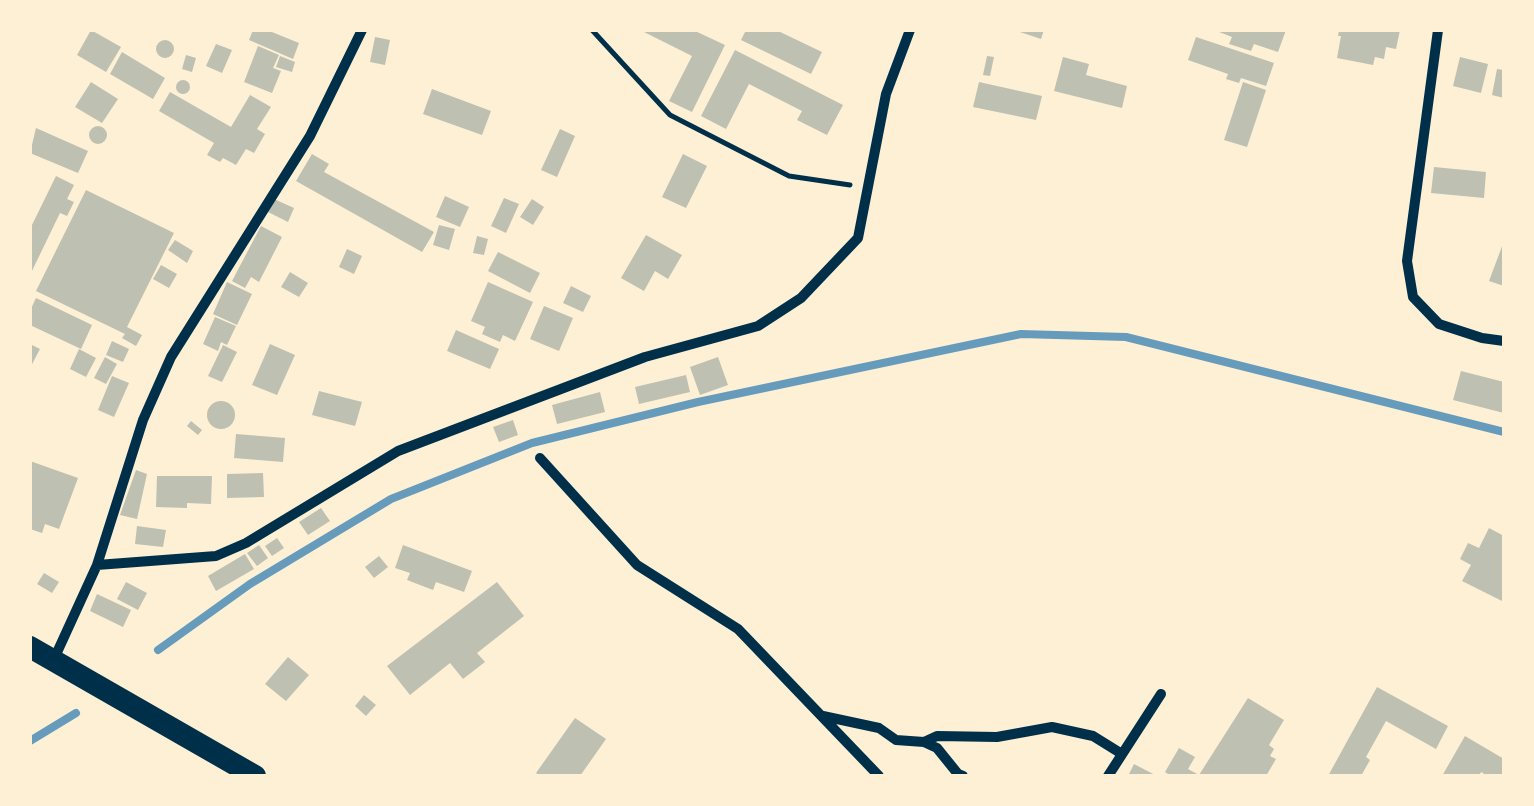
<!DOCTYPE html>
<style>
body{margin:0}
#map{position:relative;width:1534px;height:806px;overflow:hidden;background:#fdf0d5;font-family:"PT Serif",serif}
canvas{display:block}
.frame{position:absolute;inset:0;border:32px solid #fdf0d5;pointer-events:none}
</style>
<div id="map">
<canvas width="1534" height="806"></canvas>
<div class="frame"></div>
</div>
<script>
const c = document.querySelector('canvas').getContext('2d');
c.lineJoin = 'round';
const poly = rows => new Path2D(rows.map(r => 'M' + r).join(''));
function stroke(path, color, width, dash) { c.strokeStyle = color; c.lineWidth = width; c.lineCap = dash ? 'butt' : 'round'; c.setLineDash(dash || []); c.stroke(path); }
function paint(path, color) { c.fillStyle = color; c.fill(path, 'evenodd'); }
stroke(poly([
 [158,650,250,584,391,499,532,443,698,402,1021,334,1126,337,1504,432],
 [30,741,76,713]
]), '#669bbc', 8);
paint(poly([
 [91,30,121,47,106,72,77,55],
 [253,30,267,30,299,43,293,59,249,40],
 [640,30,693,30,725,45,692,112,669,101,692,56],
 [746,30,776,30,822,52,811,74,741,40],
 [1014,30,1044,30,1041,39],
 [1214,30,1286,30,1278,52,1254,44,1251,51,1229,44,1232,37],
 [1339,30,1400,30,1396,49,1386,47,1384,59,1375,57,1373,65,1337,58,1341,36,1338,36],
 [375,37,390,40,385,65,370,62],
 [1196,37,1274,63,1266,86,1241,78,1239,83,1226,79,1228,74,1188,60],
 '156 49a9 9 0 1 1 18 0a9 9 0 1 1-18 0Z',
 [216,44,232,50,222,73,206,66],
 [258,46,279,55,273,68,281,71,272,93,244,82],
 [735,50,843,105,827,135,797,120,802,111,749,84,726,129,701,116],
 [122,52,165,78,153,99,110,74],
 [186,55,196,58,192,72,182,69],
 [280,56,295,62,292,72,276,67],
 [987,56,994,57,990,76,983,75],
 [1063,57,1089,64,1086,75,1127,86,1122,108,1054,91],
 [1460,57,1488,64,1481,93,1453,86],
 [1497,69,1504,70,1504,98,1492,95],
 '176 87a7 7 0 1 1 14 0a7 7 0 1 1-14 0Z',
 [91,82,118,99,102,123,75,107],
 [979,82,1042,96,1036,120,973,107],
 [1243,82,1266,90,1247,147,1224,140],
 [432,89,491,111,482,135,423,114],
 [170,92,231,127,250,95,271,107,257,129,265,134,254,153,246,149,236,165,223,158,220,162,207,155,214,143,159,111],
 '89 135a9 9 0 1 1 18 0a9 9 0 1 1-18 0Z',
 [36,128,88,151,78,173,30,153],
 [560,129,575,136,557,177,541,170],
 [312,154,329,164,324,172,434,232,422,252,296,181],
 [683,154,707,166,686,208,662,197],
 [1434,167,1486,172,1484,198,1431,193],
 [56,176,74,185,67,199,74,202,67,216,60,213,30,275,30,229],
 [86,190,174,233,127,327,142,335,136,346,122,338,125,334,36,291],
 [445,196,469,207,460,227,436,217],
 [504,198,519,204,506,233,491,226],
 [274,199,294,208,288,222,268,212],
 [532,199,544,207,533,225,520,217],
 [439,225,455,229,449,250,433,245],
 [261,226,282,237,259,282,251,277,245,288,232,281],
 [646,235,682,255,668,279,655,271,644,291,621,278],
 [477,236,488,239,484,255,473,253],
 [175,240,193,251,187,263,168,250],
 [1504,241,1504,286,1489,281],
 [347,249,362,256,354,274,339,267],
 [498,252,540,273,530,293,488,271],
 [161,265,177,274,169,288,153,279],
 [290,272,308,283,299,297,281,287],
 [227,282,252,294,237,325,213,314],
 [488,282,533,302,515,341,503,335,500,342,482,334,485,327,471,321],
 [571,286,591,296,583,312,563,303],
 [36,298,92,325,81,349,30,325,30,311],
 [544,306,573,318,559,351,530,339],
 [215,317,236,326,227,345,221,342,218,351,203,344],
 [456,330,499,349,490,369,447,351],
 [112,341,129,349,123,362,106,355],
 [30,344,40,349,30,368],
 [270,344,295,355,277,395,252,385],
 [223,345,237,352,222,382,208,376],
 [79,349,96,358,86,377,70,369],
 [105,357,117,364,106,384,94,378],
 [718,357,728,385,700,395,690,367],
 [1461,371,1504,382,1504,413,1453,400],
 [686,375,690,392,639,404,635,387],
 [112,376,129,383,114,417,98,410],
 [319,391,362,402,355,426,312,415],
 [600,392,605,412,557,424,552,405],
 '207 415a14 14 0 1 1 28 0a14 14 0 1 1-28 0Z',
 [513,420,518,435,499,442,493,427],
 [191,421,202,430,198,435,187,426],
 [236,434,285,438,283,462,234,458],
 [30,461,78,478,59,529,45,524,42,533,30,529],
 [136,470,147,474,137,519,120,515],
 [263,473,264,497,227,498,227,474],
 [157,476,212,476,211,504,187,503,187,508,156,507],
 [321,508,330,521,308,535,299,522],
 [137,526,166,530,163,547,135,544],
 [1489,528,1504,536,1504,602,1462,581,1471,565,1460,559,1468,543,1479,548],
 [277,538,284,548,272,556,265,546],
 [259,545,268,558,257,566,247,553],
 [403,545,472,571,464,592,436,582,433,590,407,580,410,573,395,568],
 [245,554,254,569,216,591,208,576],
 [379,556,388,567,374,578,365,567],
 [44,573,59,582,52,593,37,584],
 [126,582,147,593,138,610,117,599],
 [497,582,524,616,477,653,485,662,463,679,450,663,410,695,387,666],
 [97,594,131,610,123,627,90,611],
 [288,657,309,675,286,701,265,684],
 [1377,687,1448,726,1436,749,1386,721,1366,757,1370,760,1361,776,1328,776],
 [364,695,376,705,366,716,355,706],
 [1248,698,1284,720,1269,745,1274,749,1270,756,1276,759,1266,776,1171,776,1165,772,1179,748,1195,757,1188,769,1199,775],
 [575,718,606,739,580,776,540,776,536,773],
 [1465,736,1504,759,1504,776,1488,776,1481,772,1479,776,1442,776],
 [1134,764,1157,776,1128,776]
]), '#bec0b2');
stroke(poly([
 [592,30,670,115,789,176,850,185]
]), '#003049', 5);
stroke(poly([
 [1438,30,1407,261,1413,297,1439,324,1482,338,1504,341],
 [540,458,637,565,738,629,879,776],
 [97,565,216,556,246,543,398,451,645,357,758,326,801,298,858,238,886,94,910,30],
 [54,659,97,565,143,420,171,357,310,136,362,30],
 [823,716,879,728,896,740,924,742,937,748,958,774,963,776],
 [924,742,937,736,997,737,1052,727,1093,736,1122,754],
 [1108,776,1161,694]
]), '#003049', 10);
stroke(poly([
 [30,647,255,776]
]), '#003049', 22);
</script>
